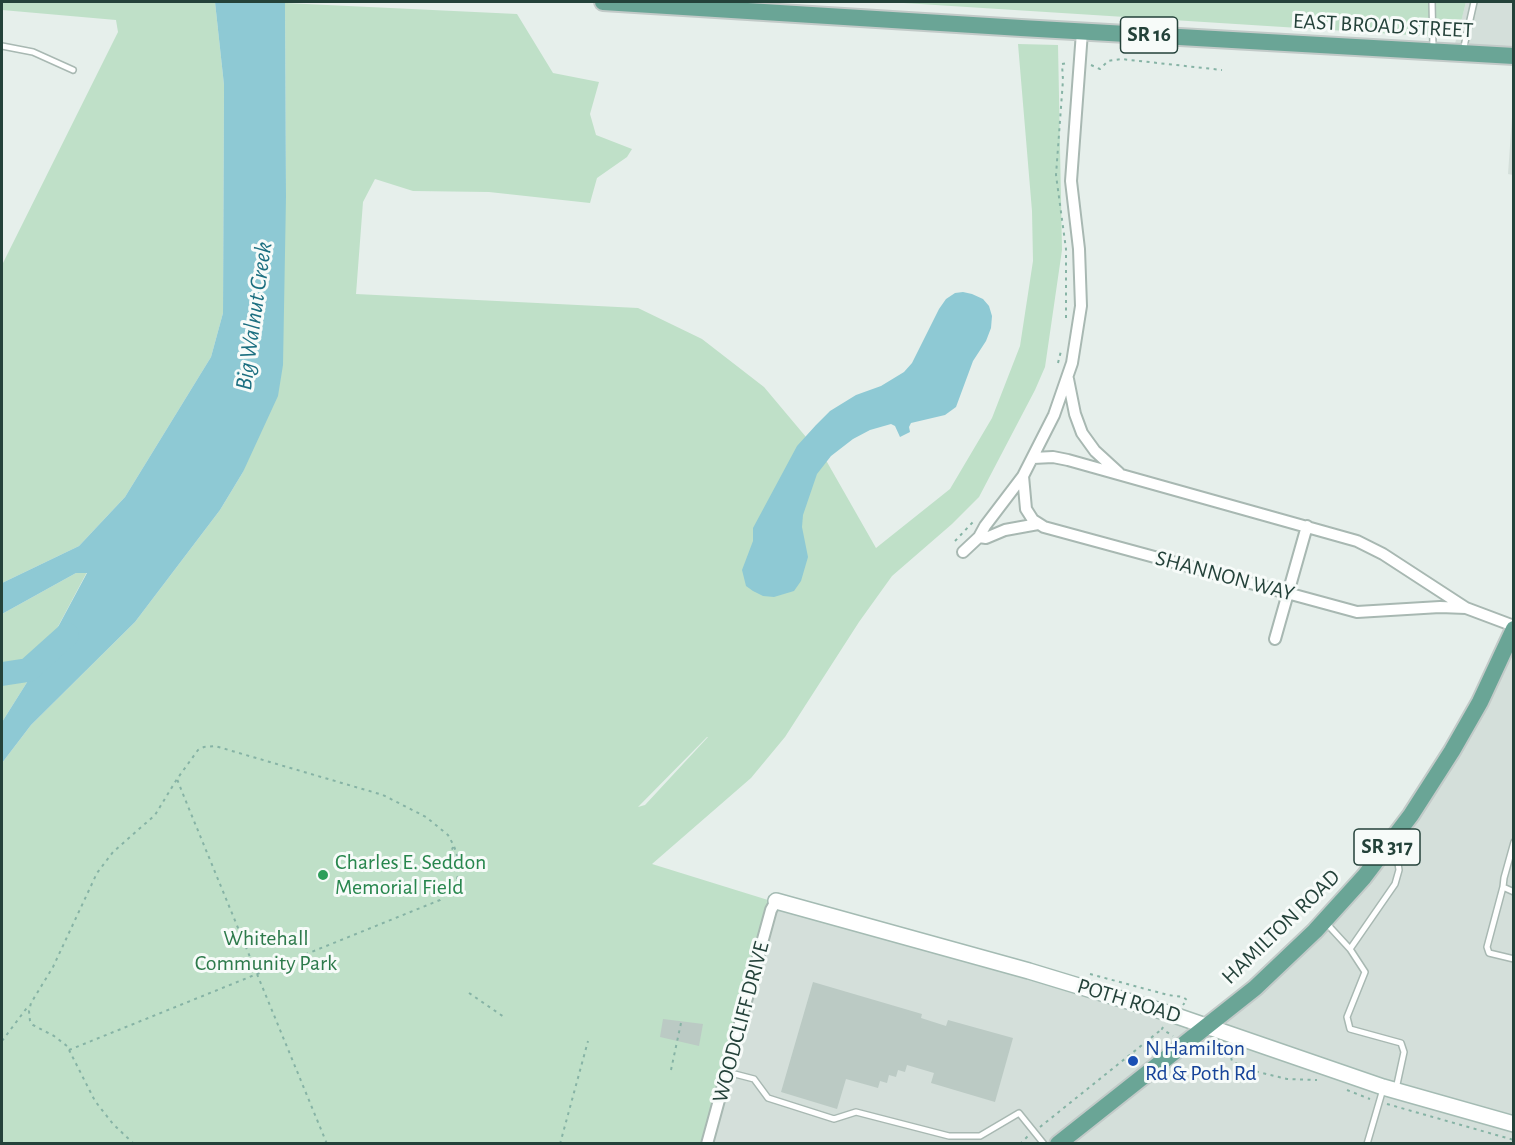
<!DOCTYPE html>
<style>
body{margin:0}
#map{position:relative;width:1515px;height:1145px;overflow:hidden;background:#e6efeb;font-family:"Alegreya Sans",sans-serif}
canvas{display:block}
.frame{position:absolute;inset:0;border:3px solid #24423a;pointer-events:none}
</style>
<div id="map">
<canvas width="1515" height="1145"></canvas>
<div class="frame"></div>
</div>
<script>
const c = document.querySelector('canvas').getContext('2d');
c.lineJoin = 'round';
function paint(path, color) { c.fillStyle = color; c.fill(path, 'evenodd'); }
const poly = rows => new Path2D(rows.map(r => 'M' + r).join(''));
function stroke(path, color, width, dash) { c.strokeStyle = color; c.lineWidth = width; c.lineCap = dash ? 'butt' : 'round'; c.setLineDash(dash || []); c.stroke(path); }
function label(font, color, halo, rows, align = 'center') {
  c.font = font + ' "Alegreya Sans",sans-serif'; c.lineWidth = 6; c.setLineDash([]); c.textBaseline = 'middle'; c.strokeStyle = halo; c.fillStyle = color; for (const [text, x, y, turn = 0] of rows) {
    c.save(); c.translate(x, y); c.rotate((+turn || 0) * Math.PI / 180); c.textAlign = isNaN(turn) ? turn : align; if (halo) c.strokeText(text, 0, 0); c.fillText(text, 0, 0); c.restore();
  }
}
paint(poly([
 [1466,2,1513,2,1513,59,1452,55],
 [1513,103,1514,175,1513,175,1508,174],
 [1513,632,1513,1143,701,1144,768,900,1209,1029,1376,862]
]), '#d4dfda');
paint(poly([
 [2,2,215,2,224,85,223,313,211,357,125,497,79,546,2,583,2,265,118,32,116,20,2,10],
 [888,2,1466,2,1457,38],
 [285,3,517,14,553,73,599,82,590,114,596,135,632,149,627,157,597,178,590,203,489,192,413,191,375,179,363,202,356,294,638,308,702,339,764,387,827,462,876,548,950,489,992,418,1020,346,1033,261,1032,211,1018,44,1058,45,1062,250,1045,367,1035,390,979,497,952,524,892,576,859,622,785,737,751,778,652,864,768,900,701,1143,2,1143,2,763,31,725,135,622,220,510,243,472,286,197],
 [708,737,645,805,638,807,707,737],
 [87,572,36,668,2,722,2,614,76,573]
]), '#bfe0c8');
paint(poly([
 [215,2,285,2,286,197,283,365,278,396,243,472,220,510,135,622,31,725,2,763,2,722,36,668,87,573,76,573,2,614,2,583,79,546,125,497,211,357,223,313,224,85],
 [963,292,972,294,983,299,989,306,992,316,991,328,986,341,973,361,956,407,945,415,911,423,909,427,910,432,900,437,895,426,891,424,870,430,853,439,831,456,817,474,803,515,802,527,808,557,801,581,794,591,774,597,763,596,753,591,746,586,742,570,753,541,753,528,797,446,816,425,830,411,856,395,881,386,904,372,912,363,939,309,946,299,955,293]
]), '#8ec9d4');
stroke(poly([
 [2,674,28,670,67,635]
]), '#8ec9d4', 24);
paint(poly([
 [813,982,922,1014,921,1018,946,1026,948,1020,1013,1038,995,1102,931,1083,934,1073,907,1065,905,1072,898,1070,896,1077,889,1075,887,1083,880,1081,878,1088,846,1079,837,1109,781,1092],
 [663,1019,703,1024,699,1046,660,1037]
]), '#bbcac4');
const lane = poly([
 [1432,2,1433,48],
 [2,46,33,52,73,70],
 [1463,51,1474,2],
 [1514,842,1504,878,1503,887,1514,892],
 [1390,846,1398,863,1399,870,1395,884,1350,949,1365,972,1347,1017,1350,1029,1401,1043,1404,1052,1396,1089],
 [1503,887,1487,947,1489,953,1514,959],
 [1327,924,1350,949],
 [727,1072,754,1079,768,1098,834,1119,856,1112,949,1136,980,1136,1019,1113,1044,1144],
 [1367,1144,1383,1089]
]);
const street = poly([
 [1068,379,1075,414,1082,433,1095,451,1119,473],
 [1033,458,1053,457,1068,460,1357,541,1383,554,1466,608,1514,626],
 [1023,476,1026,509,1033,520,1044,527,1357,612,1440,607,1466,608],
 [979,537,986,538,1005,530,1038,524],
 [963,552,979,537,985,526,1023,476,1054,415,1072,363,1081,306,1079,249,1071,181,1082,32],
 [1275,639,1307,526],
 [707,1144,771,910,776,901]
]);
const secondary = poly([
 [776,901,1029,971,1174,1015,1383,1087,1514,1124]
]);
const primary = poly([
 [603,2,1021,28,1514,56],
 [1058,1144,1255,988,1315,931,1364,877,1411,815,1452,751,1480,702,1514,629]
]);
stroke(lane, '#a8b8b2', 8);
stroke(street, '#a8b8b2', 14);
stroke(secondary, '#a4bbb3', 18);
stroke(primary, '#c2cac8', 20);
stroke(poly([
 [1091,65,1100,69,1108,61,1121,59,1222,70],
 [1066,318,1066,249,1056,175,1063,80,1062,64,1067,63],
 [1058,363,1061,351],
 [955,541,973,522],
 [447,894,449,857,453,847],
 [1090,974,1168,995,1183,997,1187,1000,1183,1005],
 [469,993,504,1017],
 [1163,1027,1162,1029,1173,1036],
 [2,1041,29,1005],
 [69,1050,257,974,440,900,455,884,458,876,458,858,454,846,448,835,426,817,383,795,215,746,204,747,198,750,177,779,187,804,327,1144],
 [1199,1050,1209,1056,1230,1053,1232,1061,1246,1069,1287,1079,1317,1080],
 [671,1070,681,1023],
 [1347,1090,1370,1099],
 [1387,1104,1514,1140],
 [1040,1127,1162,1029],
 [134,1144,113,1124,95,1101,67,1046,54,1036,33,1025,30,1021,29,1011,31,1003,53,967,97,873,113,852,155,815,177,779],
 [560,1144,588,1041],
 [1020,1144,1028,1136]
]), '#86b3a5', 2, [3, 4.5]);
stroke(lane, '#fff', 5);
stroke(street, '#fff', 10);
stroke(secondary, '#fff', 15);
stroke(primary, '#6aa596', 16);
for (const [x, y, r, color] of [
 [323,875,6,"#2e9e5b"],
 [1133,1061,6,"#1a4fb4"]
]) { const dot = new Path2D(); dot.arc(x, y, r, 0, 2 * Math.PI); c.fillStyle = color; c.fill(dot); stroke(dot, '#f7fbf9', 2); }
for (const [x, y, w] of [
 [1149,35,57],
 [1387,847,66]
]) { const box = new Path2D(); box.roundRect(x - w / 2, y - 18, w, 36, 4.5); c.fillStyle = '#f7fbf9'; c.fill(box); stroke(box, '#24423a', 1.5); }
label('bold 21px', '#24423a', null, [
 ["SR 16",1149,35],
 ["SR 317",1387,847]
]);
label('22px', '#24423a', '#f7fbf9', [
 ["EAST BROAD STREET",1383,26,3],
 ["SHANNON WAY",1225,576,15],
 ["HAMILTON ROAD",1281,927,-44],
 ["POTH ROAD",1129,1001,17],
 ["WOODCLIFF DRIVE",741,1022,-75]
]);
label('22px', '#27864d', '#f7fbf9', [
 ["Charles E. Seddon",335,862],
 ["Memorial Field",335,887]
], 'left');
label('22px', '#2d7a4b', '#f7fbf9', [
 ["Whitehall",266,938],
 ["Community Park",266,963]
]);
label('22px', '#164399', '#f7fbf9', [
 ["N Hamilton",1145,1048],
 ["Rd & Poth Rd",1145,1073]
], 'left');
label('italic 24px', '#1c6f80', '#f7fbf9', [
 ["Big Walnut Creek",254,316,-82]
]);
</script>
